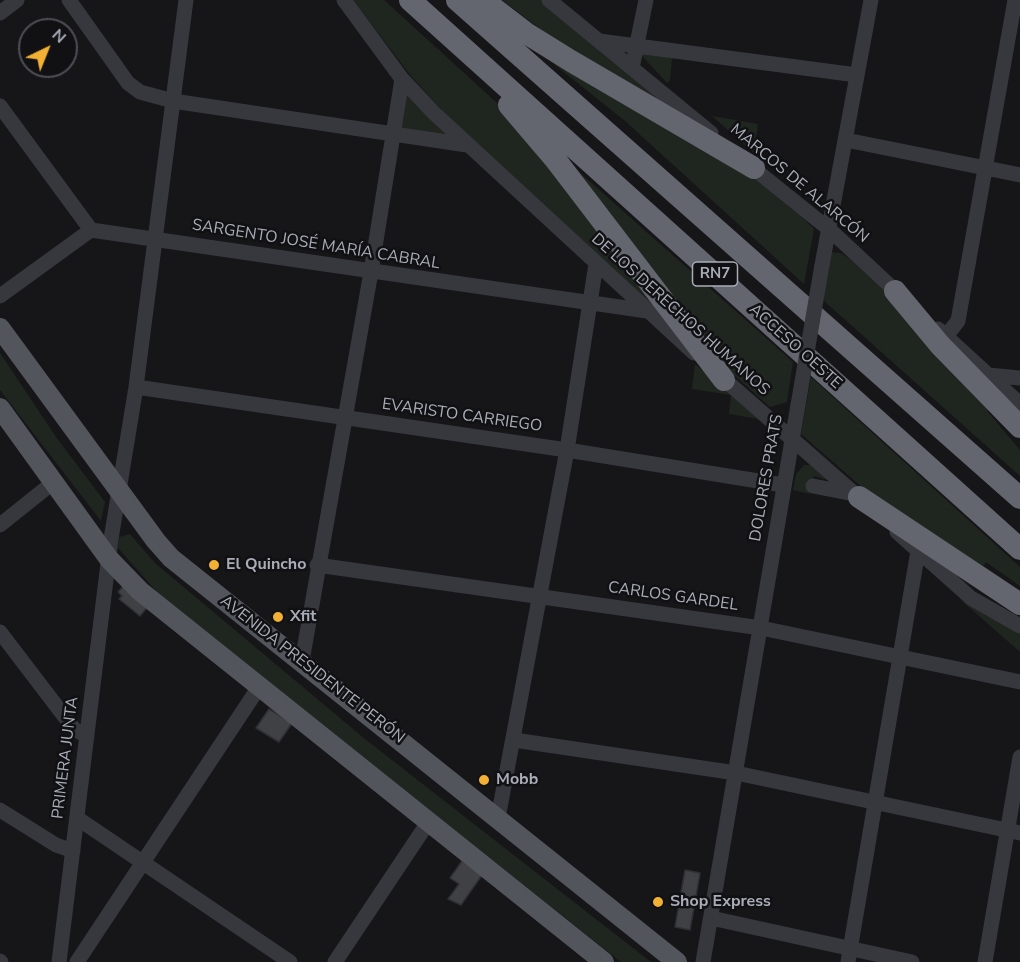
<!DOCTYPE html>
<meta charset="utf-8">
<style>
body{margin:0}
#map{position:relative;width:1020px;height:962px;overflow:hidden;background:#161618;font-family:"Nunito Sans",sans-serif}
canvas{display:block}
.north{position:absolute;left:18px;top:18px;width:60px;height:60px;box-sizing:border-box;background:#111113;border:2px solid #4d4f55;border-radius:50%;rotate:43deg;font-size:16px;font-weight:700;line-height:24px;text-align:center;color:#a8adb8}
.north::after{content:'';display:block;margin:auto;width:21px;height:27px;background:#f2b134;clip-path:polygon(50% 0,100% 100%,50% 72%,0 100%)}
</style>
<div id="map">
<canvas width="1020" height="962"></canvas>
<div class="north">N</div>
</div>
<script>
const c = document.querySelector('canvas').getContext('2d');
c.lineJoin = 'round';
function paint(path, color) { c.fillStyle = color; c.fill(path, 'evenodd'); }
const poly = rows => new Path2D(rows.map(r => 'M' + r).join(''));
function stroke(path, color, width, dash) { c.strokeStyle = color; c.lineWidth = width; c.lineCap = dash ? 'butt' : 'round'; c.setLineDash(dash || []); c.stroke(path); }
function label(font, color, halo, rows, align = 'center') {
  c.font = font + ' "Nunito Sans",sans-serif'; c.lineWidth = 5; c.setLineDash([]); c.textBaseline = 'middle'; c.strokeStyle = halo; c.fillStyle = color; for (const [text, x, y, turn = 0] of rows) {
    c.save(); c.translate(x, y); c.rotate((+turn || 0) * Math.PI / 180); c.textAlign = isNaN(turn) ? turn : align; if (halo) c.strokeText(text, 0, 0); c.fillText(text, 0, 0); c.restore();
  }
}
paint(poly([
 [353,0,384,0,507,112,687,338,450,119,411,76],
 [502,0,543,0,701,128,551,37],
 [520,37,741,168,800,215,814,229,804,284,625,121],
 [644,52,672,58,670,80,667,83,641,55],
 [402,85,449,136,397,130],
 [712,116,758,124,754,153],
 [569,163,793,362,787,402,770,407,727,369],
 [829,252,841,253,851,260,903,308,991,406,987,411,1020,450,1020,476,823,300],
 [0,353,56,437,105,502,101,521,0,390],
 [695,364,731,395,758,419,729,414,731,395,692,389],
 [811,377,1020,567,1020,586,986,562,983,566,864,489,801,434],
 [804,465,811,465,831,481,814,476,810,494,793,490,796,474],
 [130,534,155,563,365,739,651,962,621,962,164,600,118,548,119,537],
 [969,599,1020,632,1020,652,962,601]
]), '#1e261f');
const building = poly([
 [125,584,150,604,140,616,119,599,122,596,118,592,125,584],
 [269,709,292,723,279,742,256,728,269,709],
 [462,861,482,875,461,905,448,899,459,884,450,878,462,861],
 [685,870,700,873,690,930,675,927,685,870]
]);
paint(building, '#404145');
stroke(building, '#303034', 1.5);
stroke(poly([
 [69,0,128,83,140,92,173,101,467,145],
 [344,0,402,79,434,113,694,353],
 [549,0,711,133],
 [0,13,17,0],
 [599,41,857,75],
 [632,68,646,0],
 [0,106,91,230],
 [846,140,1020,175],
 [748,164,830,230,902,297],
 [822,265,871,0],
 [0,296,91,230,647,311],
 [938,329,1020,404],
 [946,336,958,321,1015,0],
 [717,373,866,504],
 [988,375,1020,378],
 [136,387,567,450,783,485],
 [813,486,854,494],
 [0,525,55,481],
 [897,532,971,598,1020,626],
 [317,565,761,628,1020,682],
 [0,632,74,729,87,736],
 [302,661,371,272,402,79],
 [514,740,736,773,1020,833],
 [0,810,56,845,73,851],
 [77,818,290,962],
 [498,818,567,450,596,264],
 [711,918,912,962],
 [0,961,1,962],
 [59,962,111,539,136,387,186,0],
 [77,962,259,687],
 [335,962,429,821],
 [703,962,798,405],
 [848,962,918,551],
 [985,962,1020,757]
]), '#37383d', 15);
stroke(poly([
 [0,328,156,541,171,558,677,962],
 [0,408,109,559,140,591,604,962]
]), '#53555c', 20);
stroke(poly([
 [410,0,1020,549],
 [457,0,1020,498],
 [483,0,526,33,571,61,754,168],
 [509,105,555,159,724,380],
 [895,291,940,345,1020,427],
 [859,497,1020,604]
]), '#63666e', 22);
stroke(poly([
 [798,405,822,265]
]), '#37383d', 15);
for (const [x, y, r, color] of [
 [214,565,6,"#f2b134"],
 [278,617,6,"#f2b134"],
 [484,780,6,"#f2b134"],
 [658,902,6,"#f2b134"]
]) { const dot = new Path2D(); dot.arc(x, y, r, 0, 2 * Math.PI); c.fillStyle = color; c.fill(dot); stroke(dot, '#111113', 2); }
for (const [x, y, w] of [
 [715,274,45]
]) { const box = new Path2D(); box.roundRect(x - w / 2, y - 12, w, 24, 4.5); c.fillStyle = '#111113'; c.fill(box); stroke(box, '#a8adb8', 1.5); }
label('bold 15px', '#a8adb8', null, [
 ["RN7",715,274]
]);
label('16px', '#a8adb8', '#111113', [
 ["MARCOS DE ALARCÓN",799,184,40],
 ["SARGENTO JOSÉ MARÍA CABRAL",316,245,9],
 ["DE LOS DERECHOS HUMANOS",680,315,42],
 ["ACCESO OESTE",795,347,42],
 ["EVARISTO CARRIEGO",462,416,8],
 ["DOLORES PRATS",767,478,-80],
 ["CARLOS GARDEL",673,597,8],
 ["AVENIDA PRESIDENTE PERÓN",312,670,38],
 ["PRIMERA JUNTA",66,758,-83]
]);
label('bold 16px', '#a8adb8', '#111113', [
 ["El Quincho",226,565],
 ["Xfit",290,617],
 ["Mobb",496,780],
 ["Shop Express",670,902]
], 'left');
</script>
